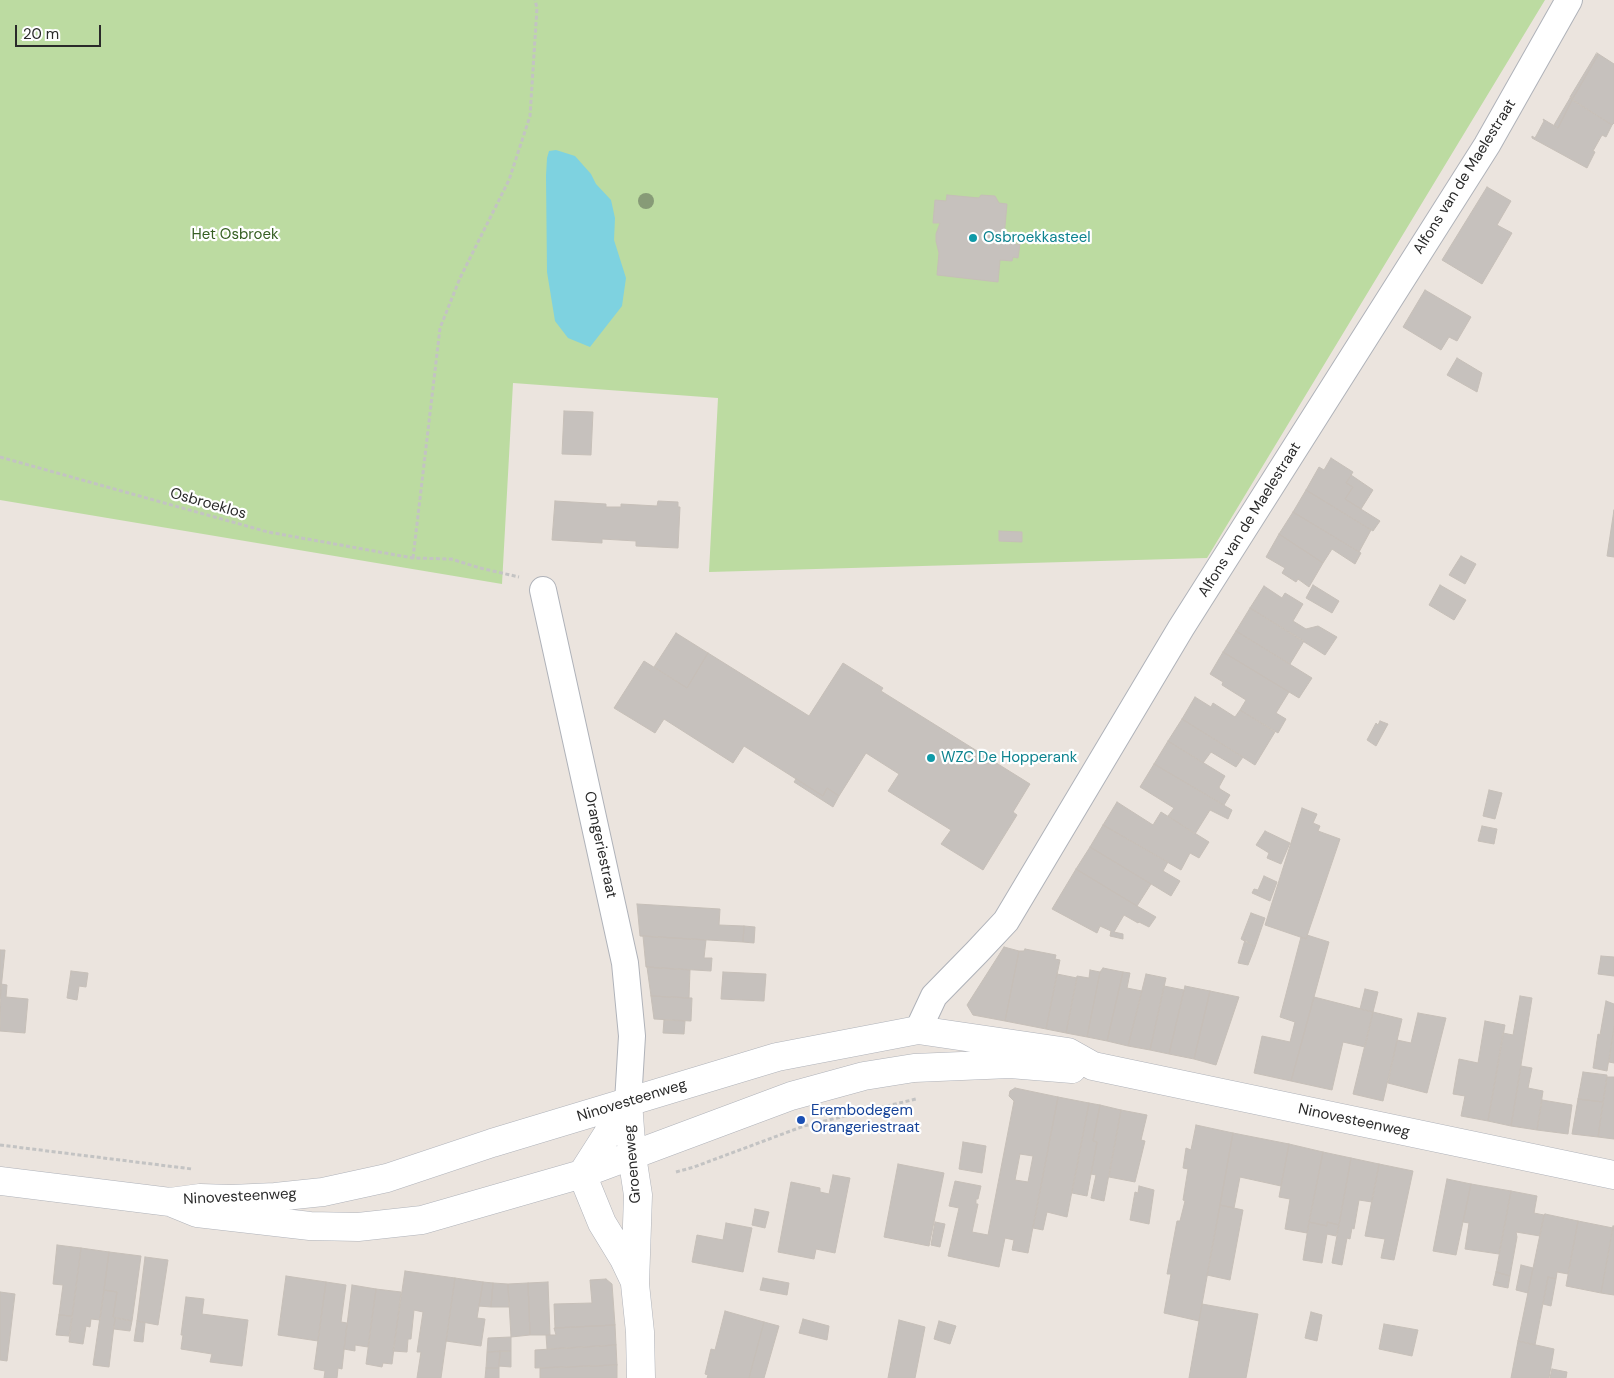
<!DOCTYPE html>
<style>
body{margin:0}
#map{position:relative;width:1614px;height:1378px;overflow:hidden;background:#ebe4de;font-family:"DM Sans",sans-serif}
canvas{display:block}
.scale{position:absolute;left:15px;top:25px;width:86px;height:22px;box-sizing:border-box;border:2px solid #2a2a2a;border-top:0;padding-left:6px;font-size:15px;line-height:18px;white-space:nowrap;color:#2a2a2a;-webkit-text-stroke:4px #fff;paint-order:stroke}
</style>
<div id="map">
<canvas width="1614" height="1378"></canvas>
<div class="scale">20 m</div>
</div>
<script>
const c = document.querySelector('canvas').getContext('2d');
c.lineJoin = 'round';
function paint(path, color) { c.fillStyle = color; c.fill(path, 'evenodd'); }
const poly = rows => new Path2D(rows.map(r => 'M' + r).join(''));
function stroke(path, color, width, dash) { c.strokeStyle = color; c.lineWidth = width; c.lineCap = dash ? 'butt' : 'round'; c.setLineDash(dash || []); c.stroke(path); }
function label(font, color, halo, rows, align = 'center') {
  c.font = font + ' "DM Sans",sans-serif'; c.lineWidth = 4.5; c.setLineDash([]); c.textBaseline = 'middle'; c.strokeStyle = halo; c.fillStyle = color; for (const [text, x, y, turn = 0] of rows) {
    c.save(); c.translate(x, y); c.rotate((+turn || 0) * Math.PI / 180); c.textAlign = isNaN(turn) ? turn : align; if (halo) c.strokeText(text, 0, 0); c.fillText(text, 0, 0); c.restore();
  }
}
paint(poly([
 [0,0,1545,0,1207,558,709,572,718,398,513,383,502,584,0,500]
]), '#bcdba1');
paint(poly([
 [556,150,575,156,591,174,596,184,611,200,615,218,614,240,626,278,622,306,590,347,568,338,555,321,547,272,546,176,547,158,549,151]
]), '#7ed2e0');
const building = poly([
 [1597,53,1614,64,1614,123,1612,125,1570,98,1573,98,1598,55,1597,53],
 [1596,54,1598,55,1573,98,1570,97,1596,54],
 [1570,98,1572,100,1558,128,1554,125,1570,98],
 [1572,100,1612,125,1606,137,1602,135,1593,151,1595,152,1587,168,1532,138,1532,136,1535,138,1544,121,1543,119,1558,128,1572,100],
 [1487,187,1511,201,1497,225,1512,233,1482,284,1442,260,1487,187],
 [947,195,979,198,981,195,995,196,999,203,1007,204,1004,237,1015,238,1015,244,1020,244,1018,258,1013,257,1012,261,1000,260,998,282,937,275,939,253,936,241,936,234,940,223,933,223,935,200,946,201,947,195],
 [1425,290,1471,317,1457,341,1449,337,1441,350,1403,327,1425,290],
 [1457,358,1482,373,1477,392,1447,375,1457,358],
 [564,411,593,412,591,455,562,454,564,411],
 [1331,458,1353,472,1346,483,1353,487,1345,499,1380,521,1373,531,1306,490,1319,467,1324,470,1331,458],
 [1351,475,1373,490,1361,509,1345,499,1353,487,1346,483,1351,475],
 [1306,490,1371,530,1359,552,1293,512,1306,490],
 [555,501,606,504,606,507,621,507,621,504,657,506,658,501,678,502,678,507,680,507,678,548,636,546,636,541,602,539,602,543,552,540,555,501],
 [1614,510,1614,557,1607,556,1614,510],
 [1293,512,1361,553,1355,564,1332,549,1323,563,1279,534,1293,512],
 [999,531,1022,532,1022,542,999,541,999,531],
 [1279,534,1323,563,1309,587,1298,579,1296,582,1282,573,1285,568,1266,557,1279,534],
 [1461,556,1476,564,1465,584,1449,575,1461,556],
 [1313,585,1339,601,1332,613,1306,598,1313,585],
 [1440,585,1466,600,1454,620,1429,605,1440,585],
 [1264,586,1282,598,1285,593,1303,604,1293,621,1306,629,1318,626,1337,637,1325,655,1250,608,1264,586],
 [1250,608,1304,641,1290,664,1236,631,1250,608],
 [1236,631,1312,678,1299,698,1223,652,1236,631],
 [676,633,708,653,687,688,654,667,676,633],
 [1223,652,1289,692,1276,713,1286,719,1278,733,1240,710,1246,700,1222,685,1223,682,1210,674,1223,652],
 [708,653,809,716,843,663,883,688,881,691,1030,784,1013,812,1017,815,983,870,941,844,951,830,888,791,899,774,866,753,839,796,827,788,823,796,744,746,733,763,664,719,655,733,614,708,644,661,687,688,708,653],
 [1195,697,1211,707,1213,703,1235,717,1240,710,1275,732,1255,765,1182,719,1195,697],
 [1182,719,1243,757,1236,767,1211,752,1203,763,1168,741,1182,719],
 [1380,721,1388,724,1376,746,1367,740,1376,723,1378,725,1380,721],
 [1168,741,1225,776,1219,787,1220,789,1230,795,1224,805,1154,764,1168,741],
 [1154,764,1232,810,1228,819,1210,810,1195,834,1168,816,1174,808,1140,787,1154,764],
 [796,779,823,796,827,788,839,796,833,807,794,782,796,779],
 [1489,790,1502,793,1495,819,1483,816,1489,790],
 [1117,802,1153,825,1161,812,1209,842,1199,858,1190,853,1181,870,1103,825,1117,802],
 [1302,808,1317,814,1313,823,1320,826,1318,831,1340,839,1306,939,1265,925,1302,808],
 [1103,825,1168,862,1163,871,1180,881,1171,896,1090,847,1103,825],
 [1482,826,1497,829,1494,844,1478,841,1482,826],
 [1265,831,1290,843,1281,864,1267,858,1269,853,1256,845,1265,831],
 [1090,847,1151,884,1137,906,1076,869,1090,847],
 [1076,869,1137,906,1156,917,1149,927,1139,922,1138,923,1124,915,1114,932,1123,934,1123,939,1110,936,1111,931,1100,926,1097,933,1052,909,1076,869],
 [1264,876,1277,882,1270,901,1252,893,1254,889,1258,890,1264,876],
 [637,904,720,909,719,925,744,926,743,942,640,936,637,904],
 [1251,913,1265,918,1255,947,1241,939,1251,913],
 [744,926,755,927,754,943,743,942,744,926],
 [1307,935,1329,942,1291,1081,1254,1073,1262,1036,1290,1042,1295,1022,1280,1017,1301,937,1306,939,1307,935],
 [643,936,706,940,704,958,712,958,711,971,646,967,643,936],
 [1245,940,1255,947,1248,965,1238,963,1245,940],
 [1004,947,1019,951,1005,1021,973,1015,967,1005,1004,947],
 [1025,949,1056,955,1055,959,1060,960,1046,1029,1005,1021,1019,951,1024,951,1025,949],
 [0,950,5,950,0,999,0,950],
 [1601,956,1614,957,1614,976,1598,974,1601,956],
 [647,967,690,970,689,998,651,996,647,967],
 [1103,968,1123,972,1107,1041,1087,1037,1100,972,1103,968],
 [1090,970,1100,972,1087,1037,1066,1033,1077,976,1089,978,1090,970],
 [71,971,88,973,86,987,79,986,77,1000,67,998,71,971],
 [723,972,766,974,764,1001,721,999,723,972],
 [1123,972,1130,973,1127,988,1142,991,1128,1046,1107,1041,1123,972],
 [1057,974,1077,978,1066,1033,1046,1029,1057,974],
 [1146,974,1166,978,1150,1050,1128,1046,1146,974],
 [1,984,7,985,6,997,28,999,25,1033,0,1031,1,984],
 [1164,986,1184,990,1169,1054,1150,1050,1164,986],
 [1185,986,1210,991,1194,1059,1169,1054,1185,986],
 [1365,989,1378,992,1373,1012,1360,1009,1365,989],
 [1210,991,1239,997,1216,1065,1194,1059,1210,991],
 [651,996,692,998,691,1021,654,1019,651,996],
 [1520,996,1532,998,1511,1126,1488,1121,1503,1033,1513,1035,1520,996],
 [1314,997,1373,1012,1365,1047,1343,1042,1332,1090,1291,1081,1314,997],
 [1606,1001,1614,1004,1614,1027,1607,1071,1593,1068,1598,1034,1600,1035,1606,1001],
 [1373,1012,1402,1019,1383,1101,1353,1094,1373,1012],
 [1418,1013,1446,1018,1427,1093,1388,1083,1397,1040,1411,1043,1418,1013],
 [664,1020,685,1021,684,1034,663,1033,664,1020],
 [1485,1021,1505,1025,1488,1121,1461,1116,1465,1096,1453,1094,1459,1059,1478,1063,1485,1021],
 [1614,1027,1614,1063,1609,1062,1614,1027],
 [1521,1066,1532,1068,1528,1088,1543,1091,1537,1130,1511,1126,1521,1066],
 [1583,1072,1607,1075,1603,1102,1578,1099,1583,1072],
 [1607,1077,1614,1077,1614,1139,1598,1137,1607,1077],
 [1015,1088,1058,1097,1028,1253,1012,1250,1014,1240,1005,1238,999,1267,948,1256,959,1208,949,1206,955,1181,981,1186,978,1199,976,1199,976,1204,978,1204,972,1232,988,1235,1014,1101,1009,1096,1010,1091,1015,1088],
 [1020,1154,1033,1156,1028,1182,1015,1180,1020,1154],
 [1058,1097,1089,1103,1067,1217,1047,1212,1043,1230,1033,1228,1058,1097],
 [1578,1099,1603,1102,1598,1137,1572,1134,1578,1099],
 [1542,1100,1572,1105,1568,1134,1537,1130,1542,1100],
 [1089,1103,1100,1105,1093,1141,1097,1142,1087,1196,1072,1193,1089,1103],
 [1100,1105,1121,1110,1104,1201,1091,1198,1096,1175,1091,1174,1097,1142,1093,1141,1100,1105],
 [1121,1110,1147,1115,1141,1140,1145,1141,1135,1182,1109,1177,1121,1110],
 [1196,1125,1233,1133,1199,1321,1164,1313,1171,1274,1167,1274,1177,1221,1180,1221,1185,1201,1183,1200,1188,1169,1183,1168,1186,1148,1191,1150,1196,1125],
 [1233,1133,1289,1144,1281,1186,1240,1177,1234,1208,1220,1205,1233,1133],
 [963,1142,986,1146,982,1173,959,1169,963,1142],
 [1289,1144,1323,1152,1307,1233,1285,1229,1290,1199,1279,1197,1289,1144],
 [1323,1152,1351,1158,1339,1225,1327,1222,1327,1226,1309,1222,1323,1152],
 [1351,1158,1379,1164,1372,1202,1359,1200,1354,1229,1352,1228,1350,1239,1347,1238,1342,1265,1332,1263,1351,1158],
 [898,1164,944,1173,929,1246,884,1237,898,1164],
 [1379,1164,1413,1171,1394,1260,1381,1258,1385,1239,1365,1236,1379,1164],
 [833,1175,850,1178,835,1253,816,1249,814,1259,778,1252,791,1182,820,1188,820,1192,829,1194,833,1175],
 [1447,1179,1471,1184,1456,1255,1433,1251,1447,1179],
 [1471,1184,1511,1191,1499,1254,1465,1249,1469,1223,1463,1222,1471,1184],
 [1139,1186,1154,1190,1149,1224,1130,1220,1135,1192,1138,1193,1139,1186],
 [1511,1191,1537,1196,1534,1213,1544,1215,1540,1236,1516,1232,1517,1237,1510,1276,1496,1272,1511,1191],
 [1220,1205,1243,1210,1230,1280,1207,1275,1220,1205],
 [755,1209,769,1212,765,1228,752,1225,755,1209],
 [1545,1214,1578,1221,1568,1274,1557,1272,1556,1279,1548,1277,1535,1345,1518,1341,1544,1215,1545,1214],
 [1578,1221,1613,1228,1601,1293,1566,1286,1578,1221],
 [935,1222,945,1224,940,1247,931,1245,935,1222],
 [1309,1222,1327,1226,1327,1222,1339,1225,1336,1236,1327,1234,1322,1263,1303,1260,1309,1222],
 [726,1223,752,1228,743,1272,692,1262,697,1235,723,1240,726,1223],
 [1613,1226,1614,1226,1614,1295,1601,1293,1613,1226],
 [57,1245,81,1248,72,1316,59,1315,63,1285,53,1284,57,1245],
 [81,1248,109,1252,100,1320,91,1319,90,1327,86,1326,83,1344,69,1342,81,1248],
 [109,1252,141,1256,132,1321,113,1317,117,1292,104,1290,109,1252],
 [145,1257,168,1260,158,1325,137,1321,145,1257],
 [1521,1265,1533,1268,1528,1293,1516,1290,1521,1265],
 [405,1271,455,1278,441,1378,417,1378,421,1352,417,1352,423,1312,414,1310,411,1339,408,1339,407,1352,393,1351,405,1271],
 [1496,1272,1510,1276,1508,1288,1493,1285,1496,1272],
 [286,1276,326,1282,318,1341,278,1335,286,1276],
 [1548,1277,1556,1279,1551,1306,1543,1304,1548,1277],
 [455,1278,483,1282,477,1318,485,1319,481,1346,446,1341,455,1278],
 [763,1278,789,1283,787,1295,760,1290,763,1278],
 [606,1279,612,1284,615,1325,555,1328,554,1304,592,1303,590,1280,606,1279],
 [326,1282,346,1285,341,1322,347,1323,342,1369,338,1368,337,1378,324,1378,325,1371,314,1369,326,1282],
 [483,1282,493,1283,491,1307,479,1306,483,1282],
 [548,1282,550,1335,530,1335,528,1283,548,1282],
 [493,1283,508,1284,509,1307,491,1307,493,1283],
 [528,1283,530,1335,511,1337,508,1284,528,1283],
 [352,1285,376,1289,368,1347,355,1345,355,1351,344,1349,352,1285],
 [376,1289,401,1292,392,1364,383,1363,382,1367,366,1364,376,1289],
 [104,1290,117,1292,113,1317,115,1318,109,1367,93,1365,104,1290],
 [0,1292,15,1294,7,1361,0,1360,0,1292],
 [186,1297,204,1299,202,1314,248,1320,242,1366,210,1362,212,1354,181,1349,183,1335,181,1335,186,1297],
 [1202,1304,1258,1314,1246,1378,1189,1378,1202,1304],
 [725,1311,764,1322,749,1378,707,1378,708,1375,705,1374,711,1349,715,1350,725,1311],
 [1311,1312,1322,1315,1317,1341,1305,1338,1311,1312],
 [59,1315,72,1316,69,1336,56,1335,59,1315],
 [115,1318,132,1321,130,1331,114,1329,115,1318],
 [803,1319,829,1326,827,1340,799,1333,803,1319],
 [899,1320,925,1327,915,1378,888,1378,899,1320],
 [137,1321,145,1323,143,1342,134,1341,137,1321],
 [939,1321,956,1326,950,1344,934,1339,939,1321],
 [764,1322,779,1326,764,1378,749,1378,764,1322],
 [1384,1324,1418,1330,1412,1356,1379,1349,1384,1324],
 [615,1325,616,1345,547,1349,546,1335,556,1335,554,1328,615,1325],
 [511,1337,511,1351,487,1352,488,1338,511,1337],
 [1518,1341,1554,1349,1549,1378,1511,1378,1518,1341],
 [616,1345,617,1365,535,1368,535,1350,616,1345],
 [500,1351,499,1368,486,1368,487,1352,500,1351],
 [500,1351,511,1351,511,1367,499,1366,500,1351],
 [617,1365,617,1378,540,1378,540,1368,617,1365],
 [486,1368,499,1368,499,1378,485,1378,486,1368],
 [1552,1369,1567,1372,1566,1378,1550,1378,1552,1369]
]);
paint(building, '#c6c1bd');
stroke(building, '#c6bfb8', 1);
const street = poly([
 [543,590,625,963,632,1036,628,1102],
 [918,1030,934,996,977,952,1006,921,1181,628,1487,145,1569,0]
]);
const secondary = poly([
 [628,1102,632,1156,638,1195,635,1284,640,1332,641,1378],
 [582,1174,602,1223,624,1259,634,1280],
 [582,1174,628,1102],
 [0,1181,170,1202,197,1213,310,1226,358,1227,422,1220,582,1174,791,1096,864,1076,914,1068,1010,1064,1072,1069],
 [170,1202,200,1198,231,1199,275,1197,323,1192,387,1178,492,1143,777,1057,918,1030,1068,1052,1093,1066,1614,1175]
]);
stroke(street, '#afb2b9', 28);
stroke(secondary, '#afb2b9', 29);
stroke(poly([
 [0,457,268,532,413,558,451,559,480,568,519,577],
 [413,558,440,328,460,278,509,180,530,116,537,8,535,0],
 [0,1145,192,1169],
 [676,1172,694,1167,804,1126,916,1099]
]), '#c3c3c3', 3, [4, 2.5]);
stroke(street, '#fff', 26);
stroke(secondary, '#fff', 28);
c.fillStyle = '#879b77';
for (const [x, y] of [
 [646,201]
]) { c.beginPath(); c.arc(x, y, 8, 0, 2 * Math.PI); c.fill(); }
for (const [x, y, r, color] of [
 [973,238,5,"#0f9aa8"],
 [931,758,5,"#0f9aa8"],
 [801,1120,5,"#1a4fb4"]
]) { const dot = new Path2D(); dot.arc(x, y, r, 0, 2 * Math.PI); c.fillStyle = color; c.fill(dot); stroke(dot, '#fff', 2); }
label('15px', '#2a2a2a', '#fff', [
 ["Alfons van de Maelestraat",1465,177,-58],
 ["Osbroeklos",208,504,16],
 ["Alfons van de Maelestraat",1250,520,-58],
 ["Orangeriestraat",600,845,78],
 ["Ninovesteenweg",632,1101,-17],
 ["Ninovesteenweg",1354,1121,12],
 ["Groeneweg",633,1164,-95],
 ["Ninovesteenweg",240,1197,-3]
]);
label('15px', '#365f23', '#fff', [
 ["Het Osbroek",235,235]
]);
label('15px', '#0d838f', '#fff', [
 ["Osbroekkasteel",983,238],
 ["WZC De Hopperank",941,758]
], 'left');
label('15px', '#164399', '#fff', [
 ["Erembodegem",811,1111],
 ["Orangeriestraat",811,1128]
], 'left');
</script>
